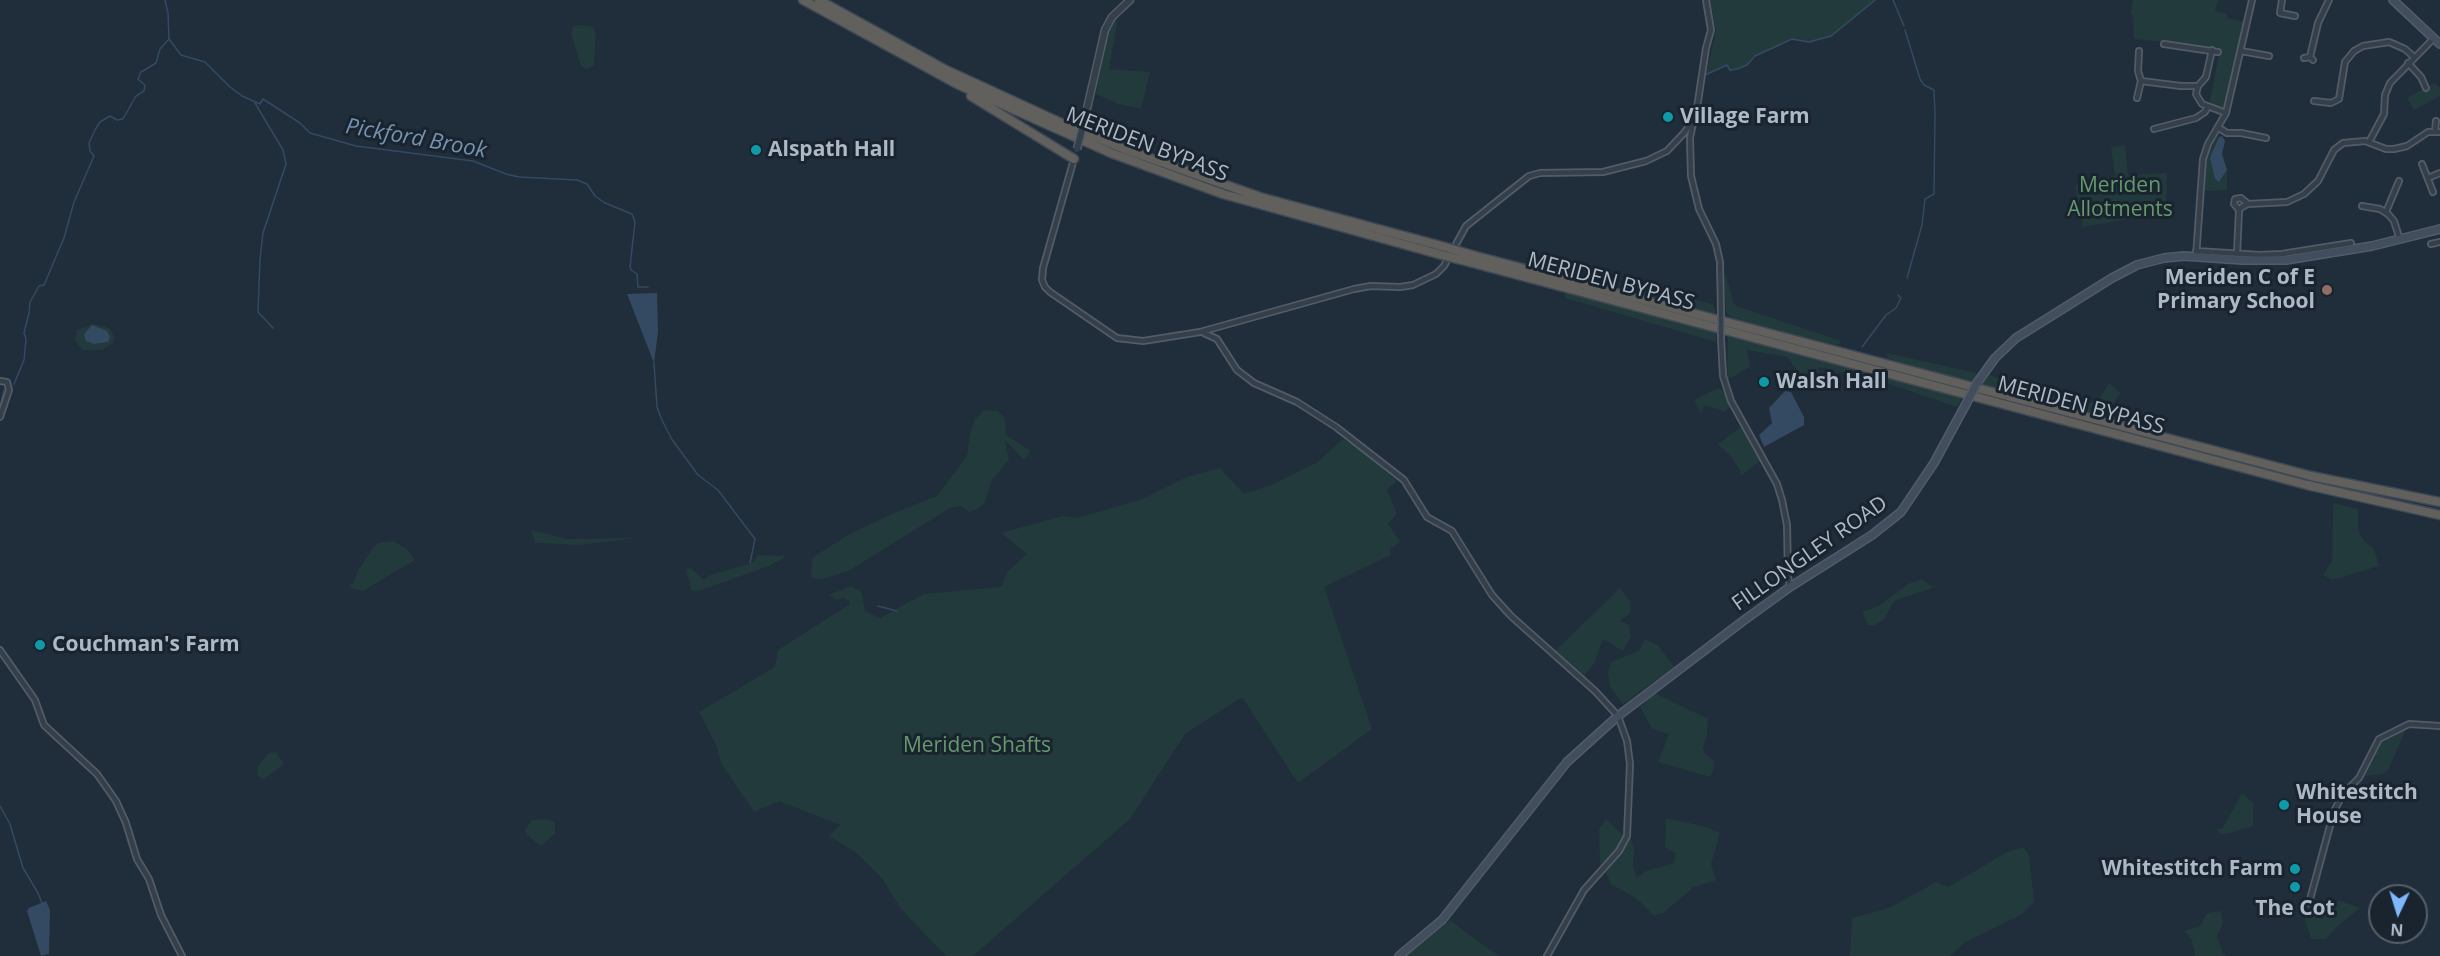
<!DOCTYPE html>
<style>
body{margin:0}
#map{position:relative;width:2440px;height:956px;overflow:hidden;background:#202d3a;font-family:"Open Sans",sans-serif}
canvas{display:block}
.north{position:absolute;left:2368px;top:884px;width:60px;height:60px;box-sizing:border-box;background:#19242f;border:2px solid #55606c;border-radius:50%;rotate:184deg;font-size:16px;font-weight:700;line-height:24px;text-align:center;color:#aeb9c7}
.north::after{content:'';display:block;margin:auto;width:21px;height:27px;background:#7eb7fc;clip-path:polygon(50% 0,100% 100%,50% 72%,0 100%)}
</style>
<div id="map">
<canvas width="2440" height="956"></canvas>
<div class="north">N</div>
</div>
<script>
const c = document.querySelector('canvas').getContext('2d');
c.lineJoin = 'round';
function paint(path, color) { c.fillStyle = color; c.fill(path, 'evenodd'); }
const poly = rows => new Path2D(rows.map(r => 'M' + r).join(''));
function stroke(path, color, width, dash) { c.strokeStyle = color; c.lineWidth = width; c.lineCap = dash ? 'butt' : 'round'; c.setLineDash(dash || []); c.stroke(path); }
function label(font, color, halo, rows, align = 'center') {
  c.font = font + ' "Open Sans",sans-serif'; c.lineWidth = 6; c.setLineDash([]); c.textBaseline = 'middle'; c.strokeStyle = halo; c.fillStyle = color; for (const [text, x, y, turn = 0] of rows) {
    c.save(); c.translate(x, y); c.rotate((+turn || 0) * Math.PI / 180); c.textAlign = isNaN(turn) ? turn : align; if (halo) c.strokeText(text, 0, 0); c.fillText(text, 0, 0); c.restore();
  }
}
paint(poly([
 [1710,0,1877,0,1832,37,1809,42,1792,40,1755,57,1748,65,1738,70,1729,71,1726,66,1706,76,1716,30],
 [2133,0,2218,0,2215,11,2227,14,2227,18,2245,22,2225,107,2221,109,2209,106,2220,48,2134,39,2133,16,2131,13],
 [1118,18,1109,69,1150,72,1141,109,1118,104,1096,94,1103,49,1109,31],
 [582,25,593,27,596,34,594,66,586,69,581,66,571,34,573,26],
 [2434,83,2440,88,2440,96,2414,110,2407,98],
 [2217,137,2219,137,2213,152,2212,165,2215,179,2221,180,2227,170,2227,190,2205,191,2206,161,2209,150],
 [2125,145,2128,175,2167,173,2166,212,2083,227,2075,185,2115,176,2111,147],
 [1726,275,1734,304,1739,307,1841,341,1839,345,1822,342,1737,320,1727,314,1726,310,1724,280],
 [1637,287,1713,304,1716,314,1641,295,1638,292],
 [1571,293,1716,332,1716,342,1565,298,1565,294],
 [92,324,104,326,111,330,114,337,113,343,102,350,82,350,75,340,77,330],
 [1728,335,1962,397,1957,407,1880,381,1818,367,1821,374,1809,380,1802,377,1787,357,1747,350,1750,367,1727,380],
 [1887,353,1977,373,1972,383,1897,362,1887,357],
 [1989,375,2082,406,2098,400,2109,383,2121,393,2105,415,2091,414,1982,386],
 [1718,388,1727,393,1730,406,1725,412,1705,405,1701,414,1694,400],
 [984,410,998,411,1005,418,1006,435,1031,451,1024,460,1005,440,1009,460,992,480,984,504,977,509,969,512,960,506,950,508,850,570,824,579,811,578,812,558,848,535,896,512,937,496,967,456,970,434,975,419],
 [1742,426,1761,460,1741,476,1740,470,1731,457,1718,444],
 [1343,439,1361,450,1397,481,1387,490,1397,514,1388,524,1400,542,1390,549,1391,555,1324,587,1372,729,1298,783,1242,697,1185,734,1130,819,973,956,946,956,901,909,882,878,854,851,829,836,840,825,779,801,754,812,721,763,716,745,699,712,775,667,778,650,850,604,850,601,843,598,837,600,829,595,851,586,861,591,865,611,880,618,924,594,1001,587,1008,571,1027,554,1001,533,1063,516,1077,518,1140,500,1187,477,1220,468,1244,494,1269,486,1316,463],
 [2333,503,2358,509,2358,530,2364,541,2374,549,2379,566,2332,580,2323,575,2332,561],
 [531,530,567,539,637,538,579,545,535,543],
 [393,541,406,548,415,560,363,591,351,588,349,585,354,583,357,572,374,546,378,543],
 [758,555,787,556,769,566,696,592,691,590,686,569,691,568,704,580,710,575,752,563],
 [1922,579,1931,586,1938,586,1894,601,1884,620,1875,625,1868,625,1862,612,1880,605,1908,584],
 [1620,588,1631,602,1630,613,1620,621,1629,625,1631,637,1623,651,1603,639,1594,664,1584,676,1555,651],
 [1645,639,1658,645,1674,667,1623,704,1610,687,1608,672,1611,662,1639,651],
 [1655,693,1708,719,1707,735,1703,748,1705,754,1714,761,1713,771,1710,777,1658,762,1669,734,1652,729,1640,707],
 [2406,729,2388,770,2382,774,2365,776,2381,743],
 [276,752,284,764,264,779,258,776,257,769,260,763,269,753],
 [2242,793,2253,803,2253,826,2230,833,2221,834,2215,828,2221,829,2224,826],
 [1666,818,1707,827,1720,833,1711,864,1716,880,1694,887,1663,913,1654,916,1636,898,1612,885,1605,872,1621,852,1630,836,1634,848,1633,867,1637,877,1646,871,1674,863,1676,854,1665,847],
 [547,819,555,822,555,834,541,846,527,835,525,830,532,820],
 [1606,819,1624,836,1622,844,1602,868,1600,864,1599,829],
 [2023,847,2029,855,2034,902,2021,915,1965,942,1950,956,1850,956,1852,918,1891,907,1936,882,1948,887,2007,852],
 [2315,901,2341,901,2360,908,2339,925,2326,939,2311,939,2303,914,2304,911],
 [2221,911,2223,924,2217,936,2223,954,2227,956,2195,956,2192,940,2184,931,2200,926,2207,913],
 [1450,920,1483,945,1500,956,1407,956]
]), '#223a3b');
paint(poly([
 [2222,136,2225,141,2222,154,2227,170,2219,182,2215,179,2210,158,2219,137],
 [657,293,658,332,654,363,627,294],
 [92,325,107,331,110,337,108,342,94,344,86,341,84,334],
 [1785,391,1791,392,1804,417,1804,425,1764,447,1759,435,1772,423,1769,408],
 [46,901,50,910,49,954,41,956,27,911,29,908]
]), '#334a62');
stroke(poly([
 [1893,0,1904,26],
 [1905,30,1920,79,1924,85,1934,90,1935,114,1934,194,1925,199,1922,225,1907,278],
 [169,39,181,55,205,62,230,87,242,96,260,104,263,99,300,123,310,133,356,146,473,161,506,174,519,177,577,180,587,184,595,196,605,203,632,214,635,222,630,267,631,270,637,274,638,287,648,287],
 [1707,74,1727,65,1730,70,1737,69,1747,65,1755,56,1792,39,1809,42,1831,36,1875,0],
 [255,103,283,150,286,164,263,233,260,259,258,312,273,328],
 [1862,347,1886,315,1896,308,1901,298,1898,295],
 [654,363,657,407,661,418,671,438,698,475,718,490,755,539,750,563],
 [1829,382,1837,373],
 [14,384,24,360,26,339,24,333,29,313,30,302,39,286,44,285,64,238,74,202,94,156,90,151,89,143,95,130,100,122,110,116,117,120,123,119,136,96,144,91,145,85,138,79,141,72,156,63,160,49,169,39,168,13,165,0],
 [0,407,4,390],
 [878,606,897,611],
 [0,806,10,824,23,868,38,893,42,903]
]), '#334a62', 1.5);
const minor = poly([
 [2282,0,2280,13,2295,16],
 [2164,44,2218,52],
 [2212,50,2206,77,2198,86,2196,94,2202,104,2226,113],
 [2241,51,2269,56],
 [2310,57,2318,23,2329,0],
 [2304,58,2310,57,2313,60],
 [2408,63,2421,77,2426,88],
 [2141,81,2181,86,2198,86],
 [2137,98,2141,81,2138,71,2139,51],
 [2314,101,2331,103,2339,99,2345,62,2354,51,2363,46,2389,42,2405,49,2414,57],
 [1693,123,1690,138,1691,176,1699,209,1716,244,1720,262,1721,311],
 [2219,128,2227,133,2241,133,2266,138],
 [2154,129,2196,118,2205,112,2207,108],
 [2435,131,2436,121],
 [2369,142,2384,114,2385,95,2390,83,2434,38],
 [1074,159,1043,268,1042,280,1045,287,1050,292,1117,338,1143,341,1200,332,1354,289,1371,286,1400,287,1413,285,1436,274,1444,266,1466,226,1529,176,1540,173,1603,172,1646,161,1667,151,1684,133,1693,120,1697,108,1706,48,1711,30,1706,0],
 [2422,164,2433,192],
 [2428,178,2440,173],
 [2362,206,2380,209,2388,214,2394,221,2400,240],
 [2239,210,2234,204,2235,199,2241,198,2247,203],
 [2386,212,2399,181],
 [2431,244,2440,242],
 [2196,251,2260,255,2282,254,2351,243],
 [2237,254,2239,210,2242,207,2248,204,2287,202,2304,194,2318,181,2334,150,2343,143,2365,141,2386,149,2394,149,2407,146,2428,132,2440,132],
 [2196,257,2203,159,2208,144,2226,113,2252,0],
 [1204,333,1217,339,1237,370,1254,383,1297,402,1336,427,1404,480,1427,517,1452,531,1492,595,1511,616,1595,691,1618,716,1627,741,1630,764,1627,836,1619,851,1584,890,1547,956],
 [1721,339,1723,376,1731,401,1777,484,1782,500,1787,525,1788,576,1790,587],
 [0,381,7,382,9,390,0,417],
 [0,650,35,700,44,725,97,774,116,801,126,823,137,859,149,879,161,915,182,956],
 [2309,903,2334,811,2343,794,2359,778,2379,739,2409,724,2440,726]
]);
const tertiary = poly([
 [1083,126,1105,30,1112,17,1130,0]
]);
const secondary = poly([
 [2393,0,2440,44],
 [1977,383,1995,358,2016,338,2112,278,2137,265,2164,258,2184,256,2242,260,2286,260,2372,246,2440,229],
 [1399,956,1442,920,1567,762,1618,716,1743,621,1790,587,1872,535,1901,512,1934,463,1966,404]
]);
const trunk = poly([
 [803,0,957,84,1111,153,1223,194,1442,255],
 [819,0,946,70,1061,123,1127,150,1260,197,1445,247],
 [971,96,1074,159],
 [1472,255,2311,476,2440,502],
 [1469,262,2307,485,2440,515]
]);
stroke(minor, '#515c68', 8);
stroke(tertiary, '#515c68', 9);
stroke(secondary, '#515c68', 10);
stroke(trunk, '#3e4955', 11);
stroke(minor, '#343f4a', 4.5);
stroke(tertiary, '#343f4a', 6);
stroke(secondary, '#424e5d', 7);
stroke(trunk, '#62605d', 8);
const minorBridge = poly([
 [1721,311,1721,339]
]);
const tertiaryBridge = poly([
 [1077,149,1083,126]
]);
const secondaryBridge = poly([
 [1966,404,1977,383]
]);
const trunkBridge = poly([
 [1445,247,1472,255],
 [1442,255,1469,262]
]);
stroke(minorBridge, '#515c68', 8, []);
stroke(tertiaryBridge, '#515c68', 9, []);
stroke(secondaryBridge, '#515c68', 10, []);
stroke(trunkBridge, '#3e4955', 11, []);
stroke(minorBridge, '#343f4a', 4.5);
stroke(tertiaryBridge, '#343f4a', 6);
stroke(secondaryBridge, '#424e5d', 7);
stroke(trunkBridge, '#62605d', 8);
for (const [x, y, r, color] of [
 [1668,117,6,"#0f9aa8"],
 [756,150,6,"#0f9aa8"],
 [2327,290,6,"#8d6e63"],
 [1764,382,6,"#0f9aa8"],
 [40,645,6,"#0f9aa8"],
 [2284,805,6,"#0f9aa8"],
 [2295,869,6,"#0f9aa8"],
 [2295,887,6,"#0f9aa8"]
]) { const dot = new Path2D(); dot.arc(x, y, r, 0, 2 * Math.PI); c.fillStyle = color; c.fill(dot); stroke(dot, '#19242f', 2); }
label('bold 21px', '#aeb9c7', '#19242f', [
 ["Village Farm",1680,117],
 ["Alspath Hall",768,150],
 ["Meriden C of E",2315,278,"right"],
 ["Primary School",2315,302,"right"],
 ["Walsh Hall",1776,382],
 ["Couchman's Farm",52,645],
 ["Whitestitch",2296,793],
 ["House",2296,817],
 ["Whitestitch Farm",2283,869,"right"],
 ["The Cot",2295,909,"center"]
], 'left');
label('21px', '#aeb9c7', '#19242f', [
 ["MERIDEN BYPASS",1147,145,21],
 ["MERIDEN BYPASS",1611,282,15],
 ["MERIDEN BYPASS",2081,406,15],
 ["FILLONGLEY ROAD",1810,554,-35]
]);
label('21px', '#65986d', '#19242f', [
 ["Meriden",2120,186],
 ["Allotments",2120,210],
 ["Meriden Shafts",977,746]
]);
label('italic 22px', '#7592b0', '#19242f', [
 ["Pickford Brook",416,139,10]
]);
</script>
